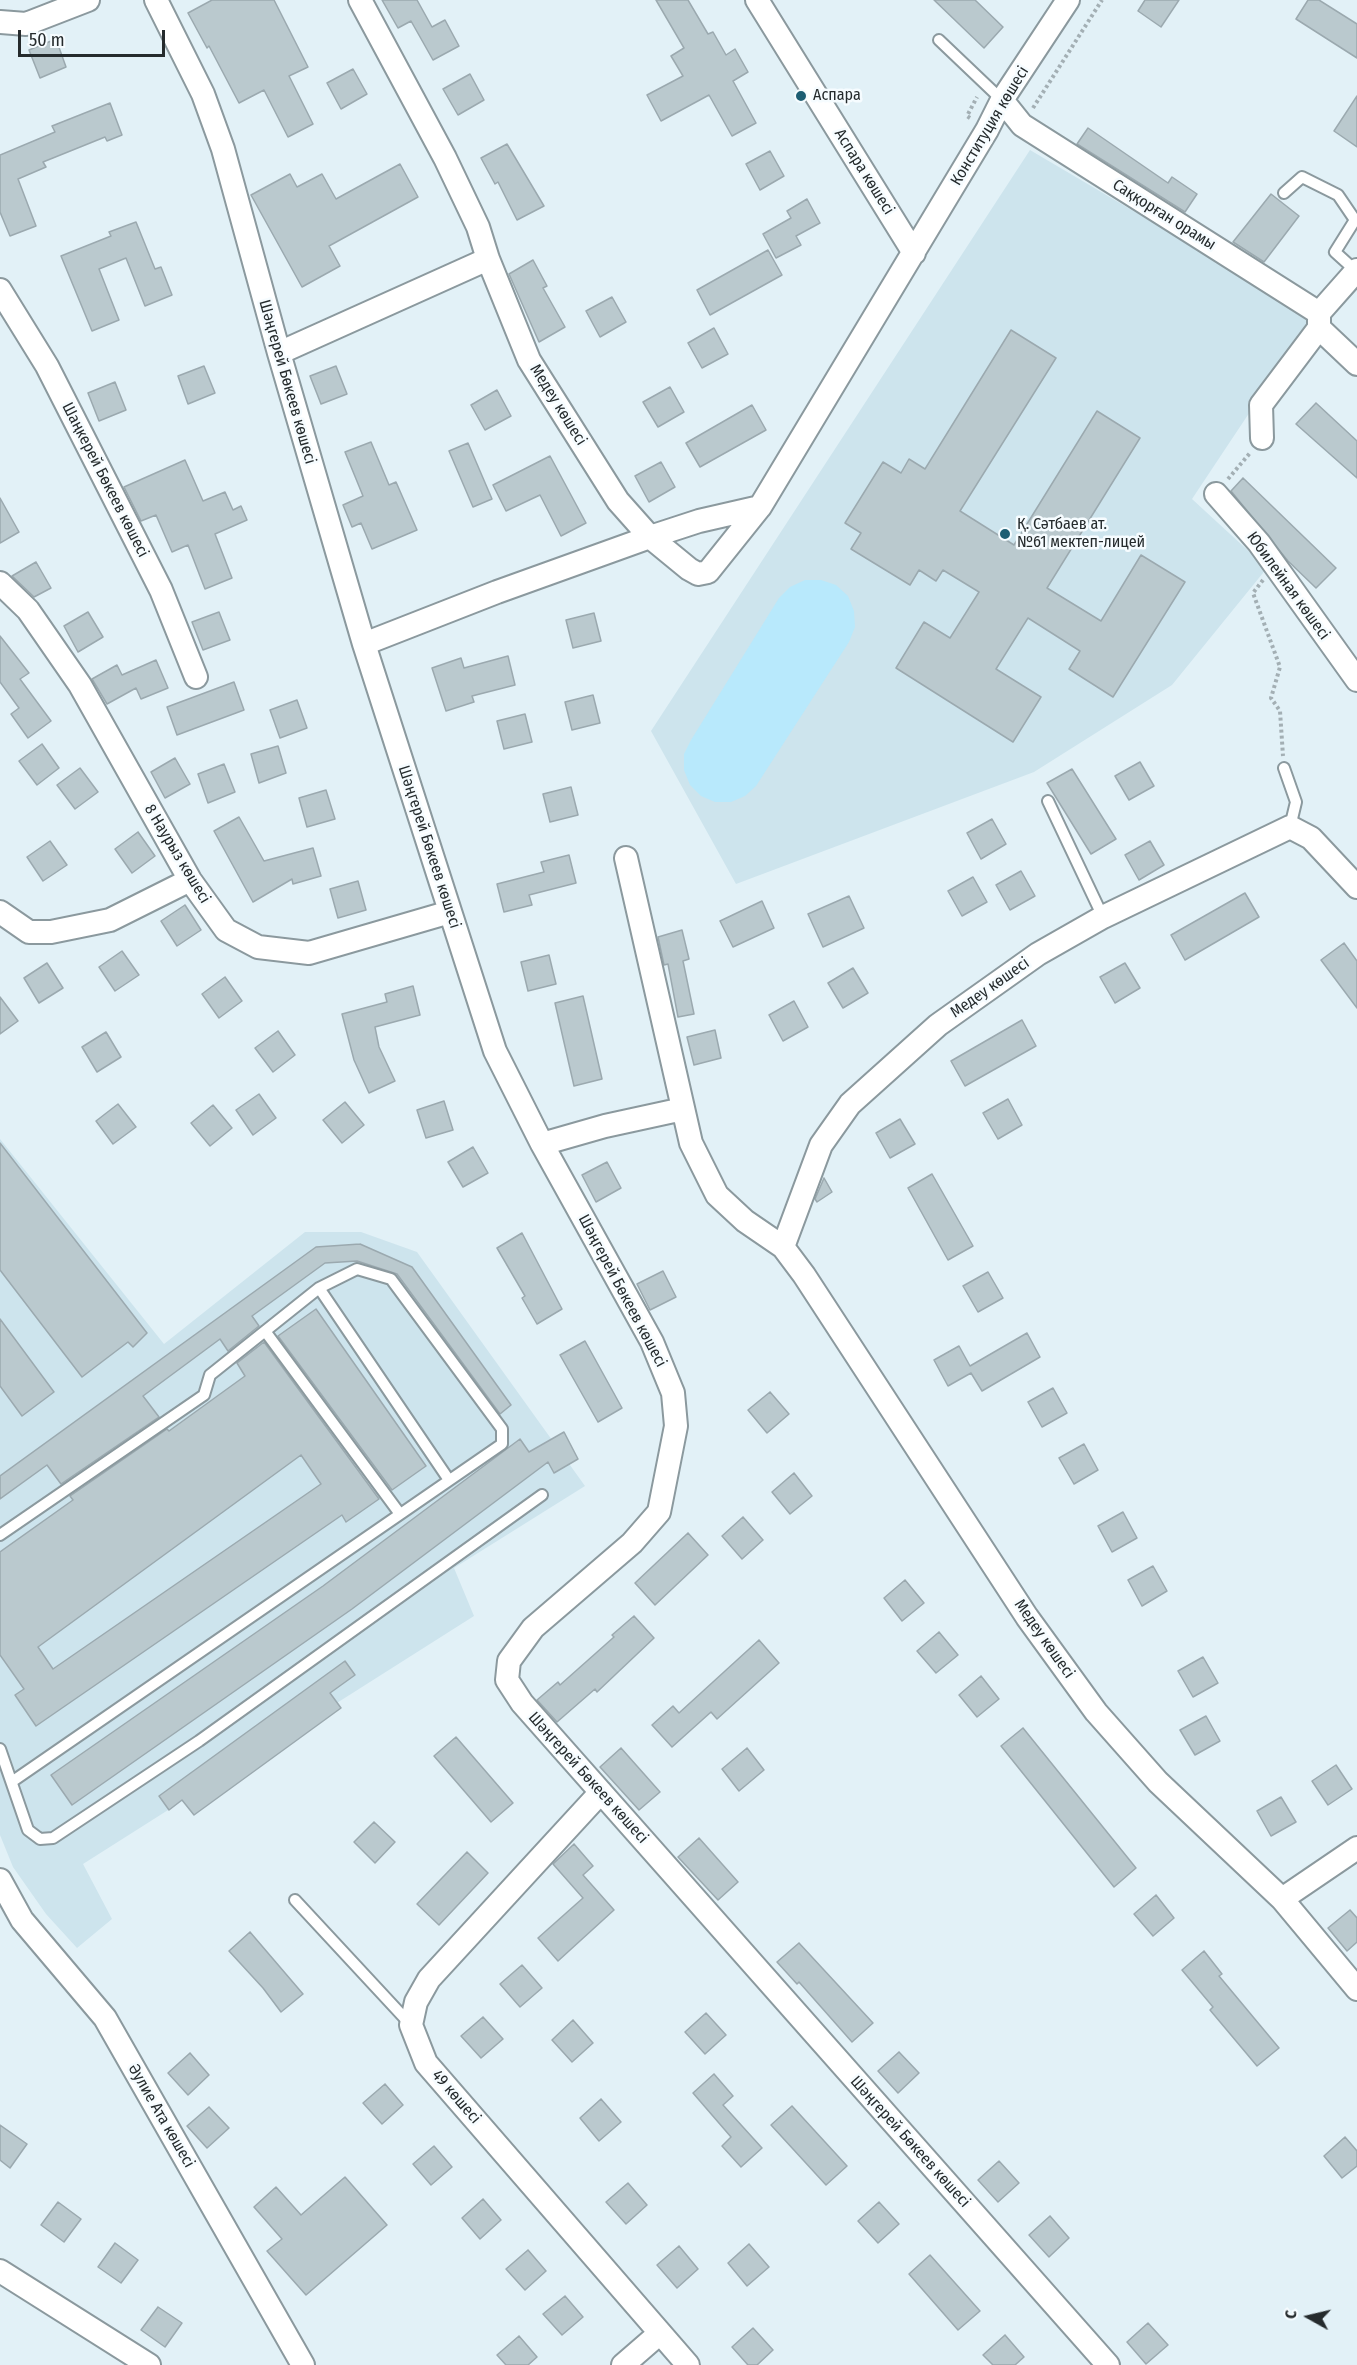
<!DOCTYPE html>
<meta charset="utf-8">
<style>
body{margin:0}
#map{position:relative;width:1357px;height:2365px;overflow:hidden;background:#e2f1f7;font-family:"Fira Sans Condensed",sans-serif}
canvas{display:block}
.north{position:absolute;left:1279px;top:2287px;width:60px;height:60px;-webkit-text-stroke:4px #f6fcff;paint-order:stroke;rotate:278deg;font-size:16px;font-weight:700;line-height:24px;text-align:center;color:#252b2d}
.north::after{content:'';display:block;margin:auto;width:21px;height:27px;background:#252b2d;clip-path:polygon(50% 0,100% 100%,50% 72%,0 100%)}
.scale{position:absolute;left:18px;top:30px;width:147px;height:27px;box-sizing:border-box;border:3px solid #252b2d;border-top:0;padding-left:8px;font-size:18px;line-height:21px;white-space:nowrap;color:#252b2d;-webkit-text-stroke:4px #f6fcff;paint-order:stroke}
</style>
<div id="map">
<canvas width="1357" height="2365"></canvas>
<div class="north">С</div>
<div class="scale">50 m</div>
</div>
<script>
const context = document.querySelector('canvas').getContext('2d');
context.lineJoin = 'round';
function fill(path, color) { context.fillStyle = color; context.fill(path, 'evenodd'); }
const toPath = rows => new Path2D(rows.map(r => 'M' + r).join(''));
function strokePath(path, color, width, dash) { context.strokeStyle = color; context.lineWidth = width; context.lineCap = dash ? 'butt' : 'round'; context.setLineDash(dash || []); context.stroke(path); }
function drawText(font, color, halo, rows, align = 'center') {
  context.font = font + ' "Fira Sans Condensed",sans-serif'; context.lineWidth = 5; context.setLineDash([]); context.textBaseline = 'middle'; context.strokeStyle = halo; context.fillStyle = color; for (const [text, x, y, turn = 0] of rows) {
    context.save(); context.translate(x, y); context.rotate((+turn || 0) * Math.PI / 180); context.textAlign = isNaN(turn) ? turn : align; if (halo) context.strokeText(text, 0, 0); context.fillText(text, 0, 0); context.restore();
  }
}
fill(toPath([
 [1030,150,1313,317,1192,499,1267,568,1172,685,1034,772,736,884,651,731],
 [0,1139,164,1344,305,1232,361,1232,417,1252,585,1486,454,1568,474,1616,83,1864,112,1919,77,1948,46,1914,13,1867,0,1835]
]), '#cde4ed');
fill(toPath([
 [805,580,821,580,836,585,848,596,854,611,855,627,849,642,756,786,745,796,731,802,715,802,701,796,690,785,684,770,684,754,691,740,779,598,790,587]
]), '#b8e9fc');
const building = toPath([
 [212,0,274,0,308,67,289,76,313,124,288,137,264,90,239,103,209,46,207,48,188,13,212,0],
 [382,0,417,0,432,27,445,20,459,46,433,60,411,21,398,28,382,0],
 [656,0,688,0,708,34,713,32,726,55,735,49,748,72,733,81,756,123,732,136,709,95,661,121,647,95,683,76,671,56,684,48,656,0],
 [934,0,975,0,1003,27,984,48,934,0],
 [1145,0,1179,0,1161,27,1138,11,1145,0],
 [1308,0,1319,0,1357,24,1357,58,1296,19,1308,0],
 [56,39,66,67,40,78,29,50,56,39],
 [353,69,367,94,341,109,327,83,353,69],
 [470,74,484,100,458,115,443,89,470,74],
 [1357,96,1357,147,1334,131,1357,96],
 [110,103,122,135,107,141,105,137,43,162,46,167,18,179,36,226,10,236,0,212,0,155,55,132,52,126,110,103],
 [1088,128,1168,183,1172,177,1197,194,1185,212,1077,144,1088,128],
 [507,144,544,206,517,220,498,182,495,184,481,158,507,144],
 [770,151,784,176,760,190,746,164,770,151],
 [400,164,418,197,329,246,340,266,302,287,251,195,290,174,297,187,322,174,336,199,400,164],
 [1271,194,1299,216,1264,262,1233,242,1271,194],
 [807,199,820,223,796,236,801,245,776,258,763,234,791,218,787,211,807,199],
 [136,222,155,269,161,267,172,295,145,306,126,258,99,269,119,320,92,331,61,256,111,236,109,232,136,222],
 [768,250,782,275,710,315,697,290,768,250],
 [533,260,547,286,543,288,565,327,539,342,509,274,533,260],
 [612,297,626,322,600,337,586,311,612,297],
 [714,328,728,354,702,368,688,343,714,328],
 [1011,330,1056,358,960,511,1014,545,1097,411,1140,438,1047,588,1101,621,1141,555,1185,582,1113,697,1069,669,1080,651,1028,618,996,669,1041,697,1013,742,896,668,924,622,950,638,979,592,943,570,936,581,919,570,910,585,851,549,861,533,845,523,883,462,901,473,909,459,925,469,1011,330],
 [204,366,215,393,188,404,178,376,204,366],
 [336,366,347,394,321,404,310,376,336,366],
 [115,382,126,410,99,421,88,393,115,382],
 [670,387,684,412,658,427,643,402,670,387],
 [497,390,511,416,485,430,471,405,497,390],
 [1316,403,1357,441,1357,478,1296,424,1316,403],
 [752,405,766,430,700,467,686,443,752,405],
 [371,442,389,485,396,482,417,530,372,549,361,523,352,527,343,505,363,496,345,452,371,442],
 [468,443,492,499,473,507,449,451,468,443],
 [550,456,586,523,561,536,540,495,506,511,493,485,550,456],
 [185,460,203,501,225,492,233,510,241,506,247,520,215,534,232,578,205,589,188,545,172,552,156,515,141,521,124,487,185,460],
 [661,462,675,487,649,502,635,476,661,462],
 [1243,478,1336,568,1316,588,1288,561,1231,491,1243,478],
 [0,498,19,532,0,543,0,498],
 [36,562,51,588,34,597,12,576,36,562],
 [88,612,103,637,78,652,64,626,88,612],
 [219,612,230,640,203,650,192,622,219,612],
 [594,613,601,641,573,648,566,620,594,613],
 [0,636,29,673,20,679,51,721,28,738,11,714,19,708,0,682,0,636],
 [508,656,515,685,472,696,474,702,446,711,432,668,461,658,464,668,508,656],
 [156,660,168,688,141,699,136,688,107,704,92,679,117,665,122,675,156,660],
 [234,682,244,710,177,735,167,707,234,682],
 [593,695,600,723,572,730,565,702,593,695],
 [297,700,307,728,280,738,270,710,297,700],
 [525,714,532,742,504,749,497,721,525,714],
 [42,744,59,768,37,785,19,761,42,744],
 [278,746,286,773,259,783,251,754,278,746],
 [175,758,190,784,165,798,151,772,175,758],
 [1140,762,1154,786,1129,800,1115,776,1140,762],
 [224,764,235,792,208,803,198,774,224,764],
 [80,768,98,792,75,809,57,785,80,768],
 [1072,769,1116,839,1091,854,1047,783,1072,769],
 [571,787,578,815,550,822,543,794,571,787],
 [326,790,335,819,307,827,299,798,326,790],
 [239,817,264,861,313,848,321,876,293,884,292,879,253,902,214,831,239,817],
 [992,819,1006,844,981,859,967,833,992,819],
 [138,832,155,856,132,873,115,849,138,832],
 [50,841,67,865,43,881,27,857,50,841],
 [1150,841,1164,865,1139,880,1125,855,1150,841],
 [569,855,576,883,529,895,532,905,504,912,497,884,544,872,541,862,569,855],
 [1021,871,1035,896,1010,910,996,885,1021,871],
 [973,877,987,902,962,916,948,891,973,877],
 [358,881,366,910,338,918,330,889,358,881],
 [1245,893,1259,917,1185,960,1171,935,1245,893],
 [849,896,864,928,823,947,808,914,849,896],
 [762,901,774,928,733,947,720,921,762,901],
 [185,905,201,930,177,946,161,921,185,905],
 [682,930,689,959,683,961,694,1014,678,1017,668,964,664,965,658,937,682,930],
 [1344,943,1357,961,1357,1008,1321,960,1344,943],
 [122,951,139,975,115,991,99,967,122,951],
 [549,955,556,984,528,991,521,962,549,955],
 [47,963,63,988,39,1003,24,978,47,963],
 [1125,963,1140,988,1115,1003,1100,977,1125,963],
 [853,968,868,993,843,1008,828,983,853,968],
 [225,977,242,1001,219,1018,202,994,225,977],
 [413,986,420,1015,375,1027,379,1047,395,1081,369,1093,354,1060,342,1014,387,1002,385,994,413,986],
 [583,996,602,1079,574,1086,555,1003,583,996],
 [0,997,18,1021,0,1034,0,997],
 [794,1001,808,1027,783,1041,769,1015,794,1001],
 [1022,1020,1036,1046,965,1086,951,1061,1022,1020],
 [715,1030,721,1058,694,1065,687,1037,715,1030],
 [278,1031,295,1055,273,1072,255,1048,278,1031],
 [106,1032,121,1057,97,1072,82,1047,106,1032],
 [259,1094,276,1118,253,1135,236,1110,259,1094],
 [1008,1099,1022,1125,998,1139,983,1113,1008,1099],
 [444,1101,453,1130,426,1138,417,1110,444,1101],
 [345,1102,364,1125,342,1143,323,1120,345,1102],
 [118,1104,136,1127,113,1144,96,1121,118,1104],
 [213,1105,232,1128,210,1146,191,1123,213,1105],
 [900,1119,915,1144,890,1158,876,1133,900,1119],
 [0,1143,147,1333,133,1347,128,1342,82,1377,0,1270,0,1143],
 [473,1147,488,1173,463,1187,448,1162,473,1147],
 [607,1162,621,1188,596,1202,582,1175,607,1162],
 [932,1174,973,1246,948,1260,908,1188,932,1174],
 [824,1178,832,1192,817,1202,815,1199,824,1178],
 [522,1233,562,1309,537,1324,522,1298,525,1296,497,1248,522,1233],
 [360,1244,412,1267,511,1405,500,1414,397,1274,357,1261,325,1263,252,1316,259,1326,228,1351,220,1339,143,1396,159,1417,61,1484,47,1465,0,1499,0,1476,316,1247,360,1244],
 [663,1271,676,1297,650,1310,637,1284,663,1271],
 [988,1272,1003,1298,978,1312,963,1286,988,1272],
 [316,1309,426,1466,392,1490,278,1336,316,1309],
 [0,1319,54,1392,22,1416,0,1386,0,1319],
 [1027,1333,1040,1357,982,1391,971,1373,948,1386,934,1360,959,1346,970,1366,1027,1333],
 [585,1341,622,1408,598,1422,560,1355,585,1341],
 [264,1342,379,1499,346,1522,342,1515,36,1726,15,1695,24,1689,0,1655,0,1552,73,1500,70,1496,167,1429,169,1431,245,1376,237,1363,264,1342],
 [301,1455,321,1484,53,1669,38,1647,301,1455],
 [1053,1388,1067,1413,1042,1427,1028,1402,1053,1388],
 [770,1392,789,1414,767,1433,748,1410,770,1392],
 [564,1432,578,1459,554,1473,548,1462,352,1609,72,1805,51,1775,323,1586,520,1439,529,1452,564,1432],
 [1084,1444,1098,1470,1074,1484,1059,1458,1084,1444],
 [794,1473,812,1496,790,1514,772,1492,794,1473],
 [1123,1512,1137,1538,1112,1552,1098,1526,1123,1512],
 [743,1517,763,1540,742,1559,722,1536,743,1517],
 [688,1533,708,1555,655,1605,635,1583,688,1533],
 [1153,1566,1167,1591,1142,1606,1128,1580,1153,1566],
 [905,1580,924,1603,902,1621,884,1598,905,1580],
 [634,1616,654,1638,597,1692,595,1689,557,1722,537,1700,558,1682,560,1685,614,1637,612,1635,634,1616],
 [939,1632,958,1655,936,1673,917,1651,939,1632],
 [759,1640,779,1663,717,1719,711,1712,672,1747,652,1725,673,1706,679,1713,759,1640],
 [1203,1657,1218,1683,1193,1697,1178,1671,1203,1657],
 [345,1661,355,1675,330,1693,341,1708,194,1815,182,1800,169,1810,159,1796,345,1661],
 [981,1676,999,1699,977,1717,959,1695,981,1676],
 [1206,1716,1220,1741,1195,1755,1180,1730,1206,1716],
 [1023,1728,1136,1868,1114,1887,1001,1746,1023,1728],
 [456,1737,513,1803,491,1822,434,1756,456,1737],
 [621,1748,660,1792,639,1810,600,1767,621,1748],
 [747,1748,764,1770,739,1791,722,1769,747,1748],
 [1336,1765,1352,1789,1328,1805,1312,1781,1336,1765],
 [1281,1797,1296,1822,1271,1836,1257,1811,1281,1797],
 [374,1822,395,1842,375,1863,354,1842,374,1822],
 [699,1838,738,1882,718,1900,678,1857,699,1838],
 [574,1844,593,1866,583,1875,614,1910,558,1961,538,1938,583,1898,553,1864,574,1844],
 [467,1852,488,1873,439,1925,417,1904,467,1852],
 [1156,1895,1174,1918,1153,1936,1134,1914,1156,1895],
 [1350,1910,1357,1918,1357,1942,1347,1951,1328,1928,1350,1910],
 [250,1932,303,1994,281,2012,263,1988,229,1951,250,1932],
 [799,1943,873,2023,852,2042,799,1982,797,1984,777,1962,799,1943],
 [1204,1951,1222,1974,1219,1976,1279,2048,1257,2066,1210,2010,1213,2007,1182,1970,1204,1951],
 [522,1965,542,1988,520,2007,500,1984,522,1965],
 [706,2013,726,2035,705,2054,685,2032,706,2013],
 [483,2017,503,2039,481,2058,461,2036,483,2017],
 [573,2020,593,2043,572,2062,552,2040,573,2020],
 [899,2052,919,2073,898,2093,878,2071,899,2052],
 [190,2053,209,2075,188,2095,168,2073,190,2053],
 [714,2074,733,2096,723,2105,762,2148,741,2167,722,2146,731,2137,693,2093,714,2074],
 [385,2084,403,2105,382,2124,363,2103,385,2084],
 [601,2099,621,2122,599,2141,580,2118,601,2099],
 [792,2106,847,2166,826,2185,771,2125,792,2106],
 [209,2107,229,2128,207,2148,187,2126,209,2107],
 [0,2125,27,2144,10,2168,0,2160,0,2125],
 [1345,2137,1357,2151,1357,2166,1342,2178,1324,2156,1345,2137],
 [434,2146,452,2167,431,2185,413,2164,434,2146],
 [999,2161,1019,2183,998,2202,978,2180,999,2161],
 [345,2177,387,2225,306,2295,267,2251,282,2239,254,2207,276,2187,301,2215,345,2177],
 [628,2183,647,2205,626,2224,606,2202,628,2183],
 [483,2199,501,2220,480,2239,462,2218,483,2199],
 [58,2202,81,2219,64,2242,41,2225,58,2202],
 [879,2202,899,2224,878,2243,858,2221,879,2202],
 [1050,2216,1069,2238,1049,2257,1029,2235,1050,2216],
 [115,2243,138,2260,121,2283,98,2267,115,2243],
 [749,2244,769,2267,747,2286,728,2263,749,2244],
 [679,2246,698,2269,677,2288,657,2265,679,2246],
 [528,2250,546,2271,525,2290,506,2269,528,2250],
 [930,2255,980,2311,958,2330,909,2274,930,2255],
 [565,2296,583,2317,562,2335,543,2314,565,2296],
 [158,2307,182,2323,165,2347,141,2330,158,2307],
 [1148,2323,1168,2345,1146,2364,1127,2342,1148,2323],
 [753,2328,773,2350,757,2365,748,2365,732,2347,753,2328],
 [1005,2335,1024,2357,1015,2365,993,2365,983,2355,1005,2335],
 [519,2336,537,2357,528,2365,506,2365,497,2355,519,2336]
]);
fill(building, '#bac9ce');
strokePath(building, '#9ba9af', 1.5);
const service = toPath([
 [939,40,1002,100],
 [1284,193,1302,177,1338,195,1355,220,1335,252,1356,271],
 [1284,768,1296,802,1290,827],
 [1048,801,1103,917],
 [319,1288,449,1480],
 [265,1331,400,1514],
 [0,1535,204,1395,210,1375,319,1288,357,1269,391,1279,502,1429,502,1444,13,1781],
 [0,1749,28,1830,40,1839,53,1838,199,1741,542,1495],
 [295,1900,411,2025]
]);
const minor = toPath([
 [156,0,203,94,223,149,279,353,364,644,495,1051,542,1144,652,1342,673,1393,676,1426,659,1512,632,1543,533,1628,509,1661,507,1680,522,1703,1108,2365],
 [360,0,445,158,478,227,488,259,529,360,618,501,650,537,497,592,364,644],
 [757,0,914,253],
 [0,22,26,24,88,0],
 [1002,100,1022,125,1319,313,1319,328],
 [0,290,47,366,161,590,196,677],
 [1319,313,1357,270],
 [1319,328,1357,364],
 [279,353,488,259],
 [1262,438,1261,405,1319,328],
 [1216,494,1259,543,1357,680],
 [760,507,987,130,1002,100,1068,0],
 [760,507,708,572,698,574,689,569,650,537,699,521,760,507],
 [0,583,28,610,80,685,190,880,226,930,258,947,309,953,450,912],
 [626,858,691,1143,717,1195,745,1221,783,1247,804,1275,1027,1617,1096,1712,1158,1782,1282,1899,1357,1989],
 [0,912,29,932,51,932,110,920,190,880],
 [542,1144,605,1126,683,1109],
 [783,1247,821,1145,850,1104,938,1025,1038,954,1103,917,1290,827,1311,838,1357,887],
 [601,1792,429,1979,416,2002,411,2025,426,2063,688,2365],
 [0,1880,22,1920,105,2018,303,2365],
 [1282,1899,1357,1848],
 [0,2271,149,2365],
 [623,2365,660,2333]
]);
strokePath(service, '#8b999e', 14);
strokePath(minor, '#8b999e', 26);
strokePath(toPath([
 [1033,108,1102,0],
 [970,118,967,116,977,97],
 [1228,479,1250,453],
 [1263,580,1253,593,1280,667,1271,698,1280,711,1283,756]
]), '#a3afb4', 4, [3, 3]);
strokePath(service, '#fff', 10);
strokePath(minor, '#fff', 22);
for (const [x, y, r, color] of [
 [801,96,6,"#1d5e73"],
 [1005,534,6,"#1d5e73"]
]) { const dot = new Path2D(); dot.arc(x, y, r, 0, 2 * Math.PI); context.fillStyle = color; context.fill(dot); strokePath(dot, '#f6fcff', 2); }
drawText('16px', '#252b2d', '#f6fcff', [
 ["Аспара",813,96],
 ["Қ. Сәтбаев ат.",1017,525],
 ["№61 мектеп-лицей",1017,543]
], 'left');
drawText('16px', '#252b2d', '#f6fcff', [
 ["Конституция көшесі",990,126,-59],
 ["Аспара көшесі",864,172,58],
 ["Саққорған орамы",1164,215,32],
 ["Шәңгерей Бөкеев көшесі",287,382,74],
 ["Медеу көшесі",558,405,58],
 ["Шаңкерей Бөкеев көшесі",105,480,63],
 ["Юбилейная көшесі",1288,586,54],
 ["Шәңгерей Бөкеев көшесі",429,847,72],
 ["8 Наурыз көшесі",177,854,59],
 ["Медеу көшесі",990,988,-35],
 ["Шәңгерей Бөкеев көшесі",622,1291,62],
 ["Медеу көшесі",1044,1639,55],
 ["Шәңгерей Бөкеев көшесі",588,1778,48],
 ["49 көшесі",456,2097,49],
 ["Әулие Ата көшесі",161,2116,60],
 ["Шәңгерей Бөкеев көшесі",910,2142,48]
]);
</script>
